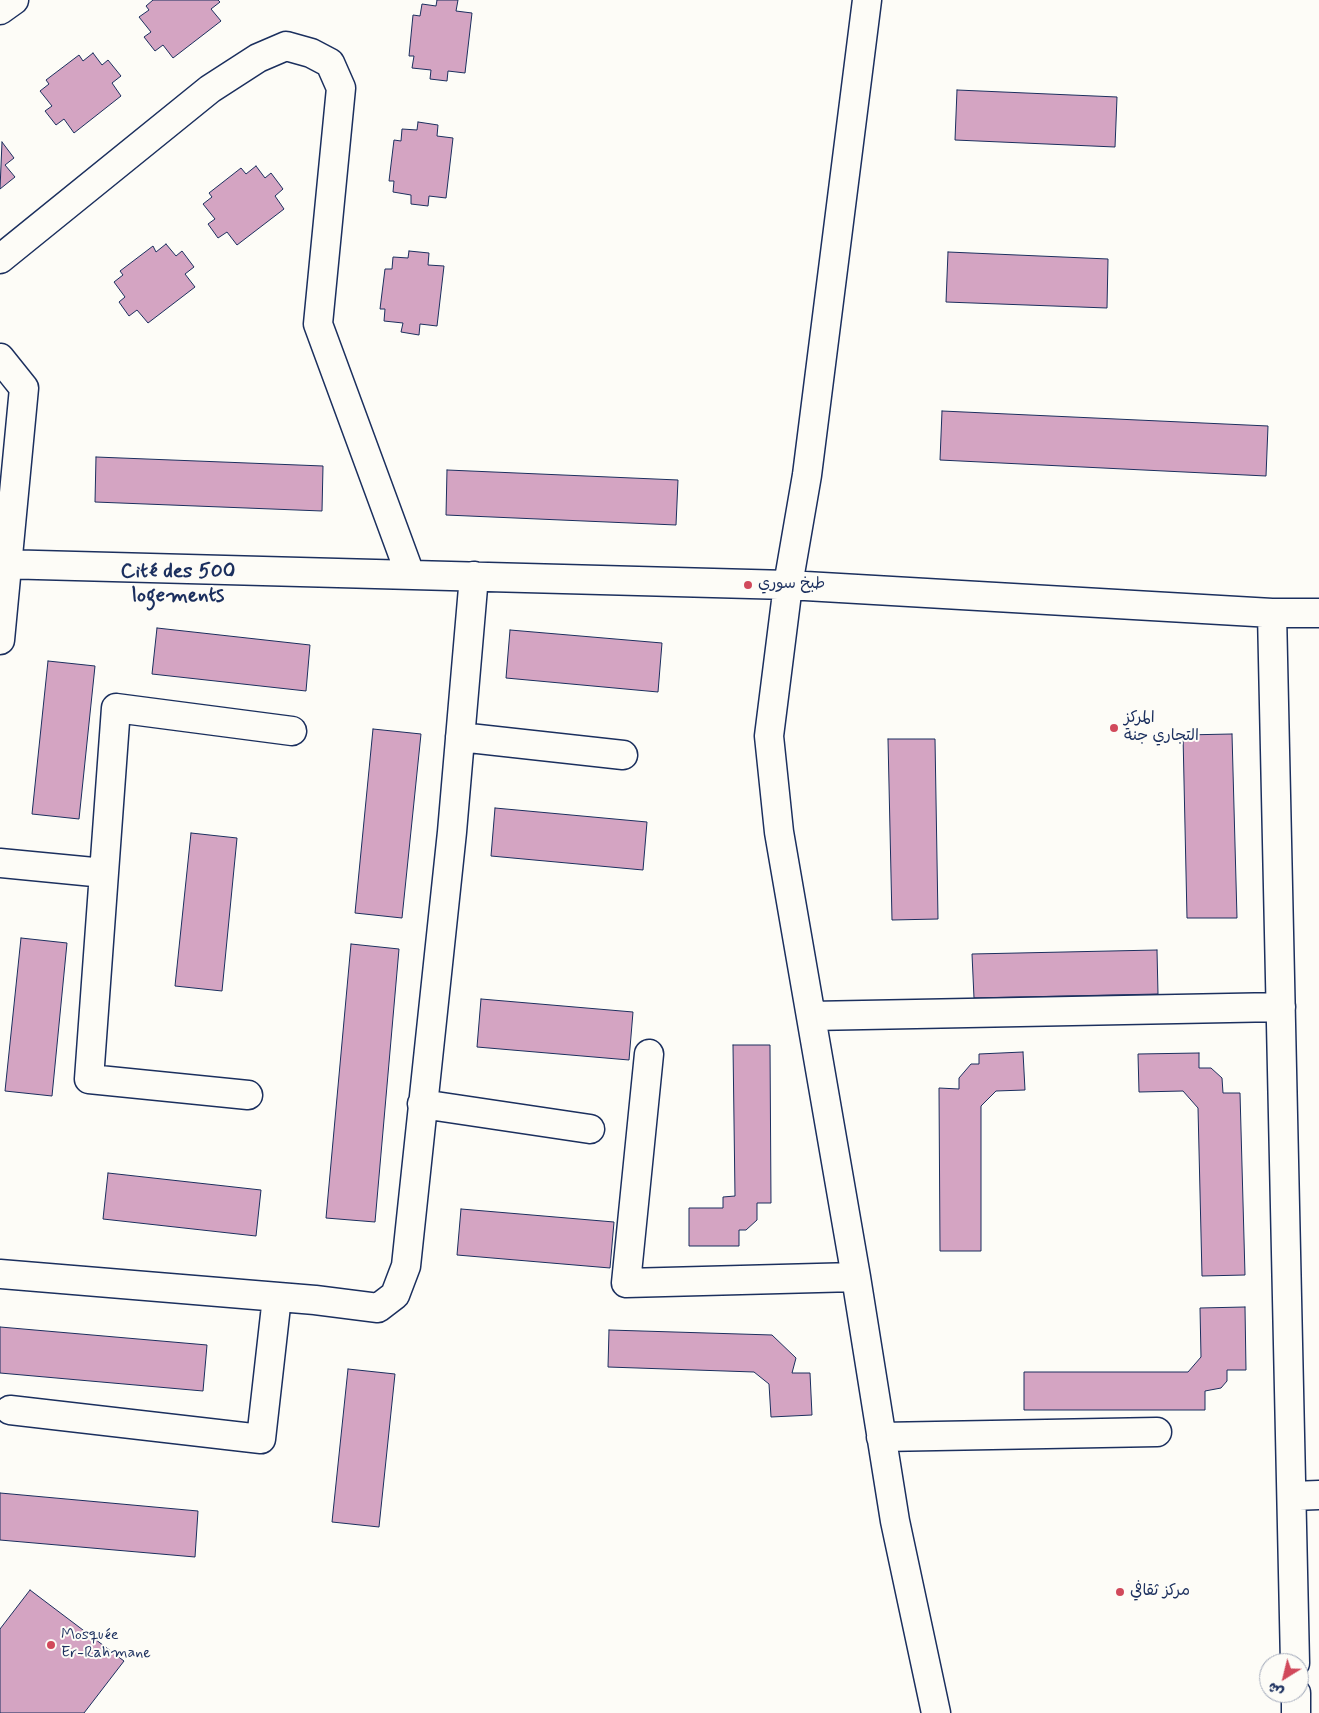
<!DOCTYPE html>
<meta charset="utf-8">
<style>
body{margin:0}
#map{position:relative;width:1319px;height:1713px;overflow:hidden;background:#fdfcf7;font-family:Mynerve,"Playpen Sans Arabic",sans-serif}
canvas{display:block}
.north{position:absolute;left:1259px;top:1653px;width:50px;height:50px;box-sizing:border-box;background:#fdfcf7;border:1px solid #a3aaba;border-radius:50%;rotate:216deg;font-size:14px;font-weight:700;line-height:20px;text-align:center;color:#1b2f5e}
.north::after{content:'';display:block;margin:auto;width:18px;height:22px;background:#d1495b;clip-path:polygon(50% 0,100% 100%,50% 72%,0 100%)}
</style>
<div id="map">
<canvas width="1319" height="1713"></canvas>
<div class="north">ش</div>
</div>
<script>
const context = document.querySelector('canvas').getContext('2d');
context.lineJoin = 'round';
function fill(path, color) { context.fillStyle = color; context.fill(path, 'evenodd'); }
const toPath = rows => new Path2D(rows.map(r => 'M' + r).join(''));
function strokePath(path, color, width, dash) { context.strokeStyle = color; context.lineWidth = width; context.lineCap = dash ? 'butt' : 'round'; context.setLineDash(dash || []); context.stroke(path); }
function drawText(font, color, halo, rows, align = 'center') {
  context.font = font + ' Mynerve,"Playpen Sans Arabic",sans-serif'; context.lineWidth = 4; context.setLineDash([]); context.textBaseline = 'middle'; context.strokeStyle = halo; context.fillStyle = color; for (const [text, x, y, turn = 0] of rows) {
    context.save(); context.translate(x, y); context.rotate((+turn || 0) * Math.PI / 180); context.textAlign = isNaN(turn) ? turn : align; if (halo) context.strokeText(text, 0, 0); context.fillText(text, 0, 0); context.restore();
  }
}
const building = toPath([
 [153,0,218,0,220,2,211,9,221,21,173,58,163,45,155,51,144,37,151,32,139,17,149,10,146,6,153,0],
 [437,0,458,0,456,11,472,13,465,73,448,71,447,81,430,79,431,70,412,68,414,56,409,56,413,15,420,16,422,4,436,6,437,0],
 [93,53,102,65,108,60,121,76,112,83,121,96,74,133,64,119,56,125,45,111,52,106,40,91,49,84,46,80,79,55,83,61,93,53],
 [957,90,1117,97,1115,147,955,140,957,90],
 [418,122,438,125,437,136,453,138,446,198,429,196,428,206,411,204,411,195,393,192,394,181,389,181,394,140,401,141,402,129,417,130,418,122],
 [2,142,14,158,5,165,15,177,0,189,2,142],
 [256,166,265,178,271,173,283,189,275,196,284,209,237,245,227,232,218,238,208,224,215,219,203,204,212,197,209,193,241,168,246,174,256,166],
 [166,244,176,256,182,251,194,267,185,274,195,287,148,323,137,310,129,316,119,302,125,297,114,282,123,275,120,271,153,246,156,252,166,244],
 [409,251,429,253,428,265,444,266,437,326,420,324,419,335,401,332,403,323,384,321,385,309,380,309,385,269,392,269,393,257,408,258,409,251],
 [948,252,1108,259,1107,308,946,302,948,252],
 [942,411,1268,426,1266,476,940,460,942,411],
 [96,457,323,466,322,511,95,502,96,457],
 [447,470,678,480,676,525,446,515,447,470],
 [157,628,310,645,306,691,152,674,157,628],
 [510,630,662,643,658,692,506,678,510,630],
 [48,661,95,666,79,819,32,814,48,661],
 [373,729,421,734,402,918,355,913,373,729],
 [1232,734,1237,918,1187,918,1183,735,1232,734],
 [888,739,935,739,938,919,892,920,888,739],
 [495,808,647,822,643,870,491,856,495,808],
 [191,833,237,838,222,991,175,986,191,833],
 [21,938,67,943,52,1096,5,1091,21,938],
 [351,944,399,949,375,1222,326,1218,351,944],
 [1157,950,1158,994,974,998,972,954,1157,950],
 [481,999,633,1012,629,1060,477,1047,481,999],
 [733,1045,770,1045,771,1203,757,1203,757,1220,746,1230,739,1230,739,1246,689,1246,689,1208,723,1208,723,1197,735,1196,733,1045],
 [1023,1052,1025,1090,996,1091,981,1106,981,1251,940,1251,939,1088,959,1089,959,1078,971,1064,979,1064,979,1054,1023,1052],
 [1199,1053,1199,1068,1211,1068,1222,1078,1223,1093,1240,1093,1245,1275,1202,1276,1198,1108,1183,1091,1139,1092,1138,1054,1199,1053],
 [108,1173,261,1190,256,1236,103,1219,108,1173],
 [461,1209,614,1222,610,1268,457,1255,461,1209],
 [1245,1307,1246,1370,1227,1370,1227,1381,1221,1388,1205,1391,1205,1410,1024,1410,1024,1372,1188,1372,1201,1357,1200,1308,1245,1307],
 [0,1327,207,1345,203,1391,0,1373,0,1327],
 [609,1330,772,1335,796,1358,792,1373,810,1373,812,1415,771,1417,769,1384,754,1372,608,1367,609,1330],
 [348,1369,395,1374,379,1527,332,1522,348,1369],
 [0,1493,198,1511,195,1557,0,1540,0,1493],
 [30,1590,124,1661,84,1713,0,1713,0,1629,30,1590]
]);
fill(building, '#d4a4c2');
strokePath(building, '#1b2f5e', 1);
const minor = toPath([
 [867,0,807,475,788,585,769,736,779,832,856,1277,895,1521,936,1713],
 [0,10,14,0],
 [0,259,210,89,258,58,286,46,311,53,330,63,341,88,318,324,410,574],
 [0,358,24,388,0,640],
 [0,564,788,585,1272,613,1319,613],
 [1272,613,1295,1663],
 [460,737,623,755],
 [0,863,104,873],
 [811,1016,1281,1007],
 [649,1054,626,1283,856,1277],
 [248,1095,89,1079,116,708,292,731],
 [422,1104,590,1129],
 [0,1274,315,1300,378,1308,395,1295,406,1266,452,832,474,576],
 [10,1410,261,1439,277,1297],
 [881,1437,1157,1432],
 [1293,1496,1319,1495],
 [1296,1693,1296,1713]
]);
strokePath(minor, '#1b2f5e', 31);
strokePath(minor, '#fdfcf7', 28);
for (const [x, y, r, color] of [
 [748,585,5,"#d1495b"],
 [1114,728,5,"#d1495b"],
 [1120,1592,5,"#d1495b"],
 [51,1645,5,"#d1495b"]
]) { const dot = new Path2D(); dot.arc(x, y, r, 0, 2 * Math.PI); context.fillStyle = color; context.fill(dot); strokePath(dot, '#fdfcf7', 2); }
drawText('16px', '#1b2f5e', '#fdfcf7', [
 ["طبخ سوري",758,585],
 ["المركز",1124,719],
 ["التجاري جنة",1124,737],
 ["مركز ثقافي",1130,1592],
 ["Mosquée",61,1636],
 ["Er-Rahmane",61,1654]
], 'left');
drawText('bold 21px', '#1b2f5e', '#fdfcf7', [
 ["Cité des 500",178,573],
 ["logements",178,597]
]);
</script>
